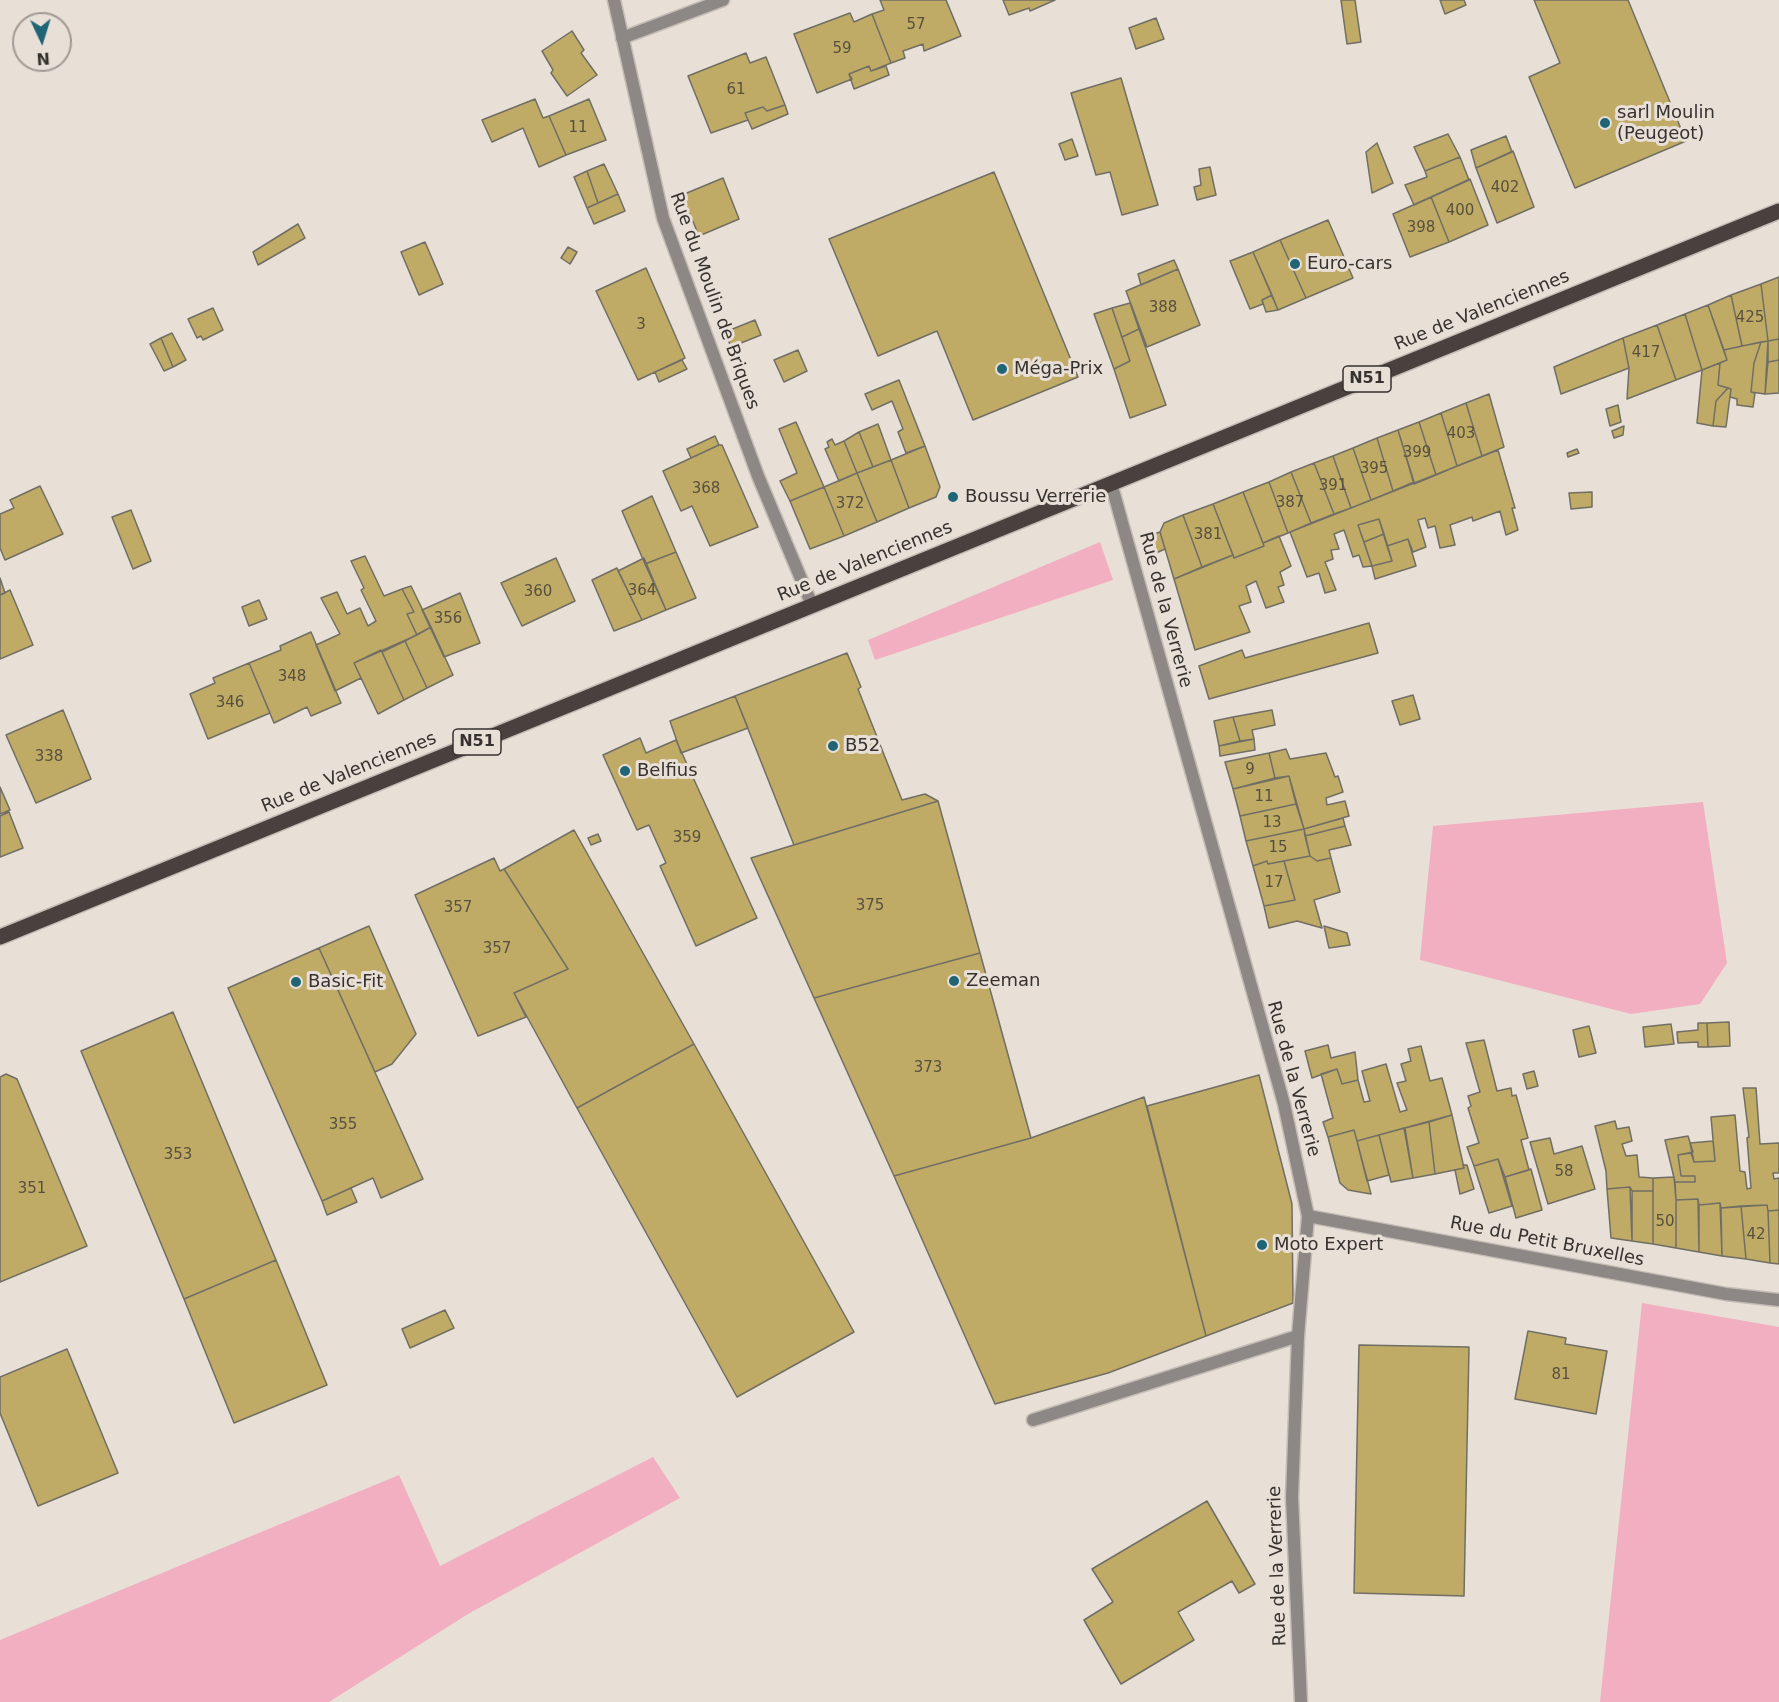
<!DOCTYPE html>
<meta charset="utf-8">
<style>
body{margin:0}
#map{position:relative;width:1779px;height:1702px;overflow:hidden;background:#e8dfd7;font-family:"DejaVu Sans",sans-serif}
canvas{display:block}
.north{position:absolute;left:12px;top:12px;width:60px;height:60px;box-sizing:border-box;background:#e8dfd7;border:2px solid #a19a94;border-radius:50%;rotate:176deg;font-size:16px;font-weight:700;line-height:24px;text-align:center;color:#36322f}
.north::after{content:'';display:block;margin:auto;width:21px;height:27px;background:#206576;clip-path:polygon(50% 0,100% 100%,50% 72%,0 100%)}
</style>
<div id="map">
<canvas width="1779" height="1702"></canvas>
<div class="north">N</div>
</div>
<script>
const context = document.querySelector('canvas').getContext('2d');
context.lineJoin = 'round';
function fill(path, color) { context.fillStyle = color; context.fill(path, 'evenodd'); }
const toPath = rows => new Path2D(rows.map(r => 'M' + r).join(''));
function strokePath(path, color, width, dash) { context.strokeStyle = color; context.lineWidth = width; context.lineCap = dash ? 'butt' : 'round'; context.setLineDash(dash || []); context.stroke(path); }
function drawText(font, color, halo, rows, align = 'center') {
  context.font = font + ' "DejaVu Sans",sans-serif'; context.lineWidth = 6; context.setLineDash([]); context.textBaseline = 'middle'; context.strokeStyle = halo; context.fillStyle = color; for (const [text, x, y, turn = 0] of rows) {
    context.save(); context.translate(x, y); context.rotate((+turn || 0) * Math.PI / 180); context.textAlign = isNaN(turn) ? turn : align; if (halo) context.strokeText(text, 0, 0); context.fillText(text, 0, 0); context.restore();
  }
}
fill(toPath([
 [1100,542,1113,580,875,660,868,640],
 [1703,802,1727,963,1700,1004,1631,1014,1420,960,1433,826],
 [1642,1303,1779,1327,1779,1702,1600,1702],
 [653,1457,680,1498,468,1614,329,1702,0,1702,0,1640,399,1475,440,1566]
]), '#f1afc1');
const building = toPath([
 [880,0,946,0,961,36,924,51,923,44,903,51,905,58,891,63,872,14,884,10,880,0],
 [1003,0,1055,0,1030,11,1029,8,1009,15,1003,0],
 [1341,0,1355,0,1361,42,1347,44,1341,0],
 [1440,0,1464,0,1466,5,1445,14,1440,0],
 [1534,0,1628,0,1686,141,1575,188,1529,77,1560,63,1534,0],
 [850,13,854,22,872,14,891,63,871,71,869,66,849,74,852,79,817,93,794,34,850,13],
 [1156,18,1164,39,1136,49,1129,28,1156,18],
 [572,31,584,50,581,53,597,75,567,96,551,73,553,70,542,51,572,31],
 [746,53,750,63,766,57,785,105,767,111,763,107,745,113,748,120,711,133,688,76,746,53],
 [869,66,871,71,886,66,889,75,854,89,849,74,869,66],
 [1121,78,1158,205,1122,215,1110,172,1096,175,1071,93,1121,78],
 [535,99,543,118,549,116,566,155,539,167,523,128,492,142,482,120,535,99],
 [589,99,606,140,566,155,549,116,589,99],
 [785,105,788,114,752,129,745,113,763,107,767,111,785,105],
 [1448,134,1460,157,1425,171,1414,147,1448,134],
 [1506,136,1512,152,1476,168,1471,150,1506,136],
 [1072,139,1078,156,1065,160,1059,144,1072,139],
 [1377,143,1393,183,1372,193,1366,152,1377,143],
 [1513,151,1534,207,1497,223,1476,168,1513,151],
 [1460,157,1469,180,1414,205,1405,185,1427,177,1425,171,1460,157],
 [604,164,618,194,598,203,587,171,604,164],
 [1210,167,1216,195,1197,200,1194,187,1201,185,1199,169,1210,167],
 [587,171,598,203,587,208,574,177,587,171],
 [994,172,1078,377,973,420,937,331,878,356,829,239,994,172],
 [723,178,739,219,699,236,682,195,723,178],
 [1470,179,1488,225,1449,242,1431,197,1470,179],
 [618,194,625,211,594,224,587,208,618,194],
 [1431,197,1449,242,1410,257,1393,214,1431,197],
 [1328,220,1353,278,1306,298,1280,240,1328,220],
 [298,224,305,238,258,265,253,252,298,224],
 [1280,240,1306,298,1278,310,1253,252,1280,240],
 [425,242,443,284,419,295,401,252,425,242],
 [568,247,577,252,570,264,561,258,568,247],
 [1253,252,1272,295,1262,300,1263,304,1250,309,1230,261,1253,252],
 [1174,260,1178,269,1141,285,1138,274,1174,260],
 [646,268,685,358,638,380,596,291,646,268],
 [1178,269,1200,325,1147,347,1126,291,1178,269],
 [1779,277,1779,339,1768,341,1761,284,1779,277],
 [1761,284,1768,341,1742,346,1731,295,1761,284],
 [1272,295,1278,310,1266,312,1262,300,1272,295],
 [1731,295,1742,346,1724,350,1708,305,1731,295],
 [1130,303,1139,329,1122,337,1112,308,1130,303],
 [1708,305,1727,360,1702,370,1685,314,1708,305],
 [213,308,223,330,203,340,201,336,197,338,188,319,213,308],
 [1112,308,1130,361,1114,369,1094,314,1112,308],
 [1685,314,1702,370,1676,380,1657,325,1685,314],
 [755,320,761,335,731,347,725,332,755,320],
 [1657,325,1676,380,1627,399,1629,368,1623,338,1657,325],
 [1139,329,1166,405,1130,418,1114,369,1130,361,1122,337,1139,329],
 [172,333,186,360,173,367,161,338,172,333],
 [161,338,173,367,164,371,150,344,161,338],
 [1623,338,1629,368,1561,394,1554,367,1623,338],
 [1779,339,1779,360,1768,362,1768,341,1779,339],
 [1768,341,1765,394,1751,392,1754,363,1761,342,1768,341],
 [1761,342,1754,363,1751,392,1755,393,1753,407,1737,405,1737,399,1730,397,1731,389,1718,385,1720,363,1727,360,1724,350,1761,342],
 [798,350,807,371,784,382,774,360,798,350],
 [682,360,687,369,659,382,655,372,682,360],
 [1779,360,1779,393,1765,394,1768,362,1779,360],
 [1720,363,1718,385,1728,388,1716,401,1713,426,1697,423,1702,370,1720,363],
 [899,380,925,446,906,453,898,432,903,429,892,401,872,410,865,394,899,380],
 [1728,388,1731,389,1726,427,1713,426,1716,401,1728,388],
 [1489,394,1504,447,1482,456,1466,403,1489,394],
 [1466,403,1482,456,1457,466,1441,413,1466,403],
 [1618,405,1621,422,1610,426,1606,409,1618,405],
 [1441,413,1457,466,1436,475,1419,422,1441,413],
 [796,422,824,487,790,501,780,481,797,473,779,429,796,422],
 [1419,422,1436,475,1414,484,1398,430,1419,422],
 [878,424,891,460,873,467,859,432,878,424],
 [1624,426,1623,435,1614,438,1612,431,1624,426],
 [1398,430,1414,482,1393,491,1377,438,1398,430],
 [859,432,873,467,857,473,844,441,859,432],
 [715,436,719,445,691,458,687,449,715,436],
 [1377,438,1393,491,1371,500,1353,448,1377,438],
 [832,439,835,445,844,441,857,473,839,481,825,449,829,447,827,442,832,439],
 [719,445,722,445,758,527,710,546,692,506,681,511,663,471,719,445],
 [925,446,940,487,936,497,909,508,891,460,925,446],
 [1353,448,1371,500,1351,508,1333,456,1353,448],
 [1577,449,1579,453,1568,457,1567,453,1577,449],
 [1498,450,1515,508,1512,508,1518,530,1506,535,1500,511,1473,521,1472,517,1450,525,1455,545,1440,548,1435,526,1428,528,1425,518,1418,520,1426,547,1413,552,1408,539,1387,546,1379,519,1358,525,1372,566,1363,567,1359,555,1353,557,1344,530,1334,534,1339,549,1331,550,1333,559,1325,562,1336,590,1325,593,1319,573,1307,577,1290,532,1498,450],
 [1333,456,1351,508,1334,514,1314,463,1333,456],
 [891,460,909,508,877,522,857,473,891,460],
 [1314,463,1334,514,1311,523,1291,472,1314,463],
 [1291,472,1311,523,1288,533,1269,482,1291,472],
 [857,473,877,522,844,536,824,487,857,473],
 [1269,482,1288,533,1263,543,1243,492,1269,482],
 [40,486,63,534,5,560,0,548,0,514,14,508,10,500,40,486],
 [824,487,844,536,810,549,790,501,824,487],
 [1243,492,1264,546,1234,558,1213,504,1243,492],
 [1592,492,1592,507,1571,509,1569,493,1592,492],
 [652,496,676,552,645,564,622,511,652,496],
 [1213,504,1233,555,1202,567,1183,515,1213,504],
 [131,510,151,561,133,569,112,517,131,510],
 [1183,515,1202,567,1174,579,1160,532,1164,523,1183,515],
 [1379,519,1384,534,1364,542,1358,525,1379,519],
 [1160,532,1165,549,1156,553,1150,535,1160,532],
 [1384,534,1392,561,1372,566,1364,542,1384,534],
 [1279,536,1291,566,1280,572,1284,585,1278,587,1284,602,1266,608,1256,581,1246,586,1251,602,1239,606,1250,632,1195,650,1174,579,1233,555,1234,558,1264,546,1263,543,1279,536],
 [1408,539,1416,566,1375,579,1372,566,1392,561,1387,546,1408,539],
 [676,552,696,598,666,610,645,564,676,552],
 [365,556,384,596,402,589,414,612,407,614,417,635,354,663,361,678,335,691,316,645,340,634,321,598,337,592,347,614,360,608,368,626,376,621,361,590,364,588,351,561,365,556],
 [556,558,575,601,522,626,501,583,556,558],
 [644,558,666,610,642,620,618,571,644,558],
 [617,568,642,620,614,631,592,580,617,568],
 [0,578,5,593,0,595,0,578],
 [411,586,431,627,417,635,407,614,414,612,402,589,411,586],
 [10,590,33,645,0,659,0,595,10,590],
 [460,593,480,643,444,657,422,610,460,593],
 [259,600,267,619,249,626,242,607,259,600],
 [1369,623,1378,653,1209,699,1199,666,1242,650,1245,658,1369,623],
 [431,627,453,675,427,688,405,641,431,627],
 [311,632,341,703,311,716,307,707,274,723,249,663,281,650,280,646,311,632],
 [405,641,427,688,404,700,382,652,405,641],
 [381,650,404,700,378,714,354,663,381,650],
 [847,653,861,687,858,689,902,800,925,794,938,801,794,845,735,696,847,653],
 [249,663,270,713,208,739,190,694,215,683,213,678,249,663],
 [1413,695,1420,719,1400,725,1392,701,1413,695],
 [735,696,748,728,681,753,670,721,735,696],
 [63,710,91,779,36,803,6,735,63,710],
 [1272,710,1275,725,1252,730,1254,739,1240,741,1233,717,1272,710],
 [1233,717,1240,741,1219,746,1214,721,1233,717],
 [640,738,646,753,676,740,757,918,696,946,660,866,666,863,649,825,637,830,603,755,640,738],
 [1254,739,1255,750,1220,756,1219,746,1254,739],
 [1286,749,1290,759,1326,753,1335,777,1338,776,1343,792,1326,798,1327,805,1345,801,1349,816,1304,829,1289,776,1275,778,1269,753,1286,749],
 [1269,753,1275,778,1233,789,1225,762,1269,753],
 [1289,776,1296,804,1240,816,1233,789,1289,776],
 [0,787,10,810,0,814,0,787],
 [938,801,980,953,814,998,751,858,938,801],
 [1296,804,1304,829,1246,841,1240,816,1296,804],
 [9,812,23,848,0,857,0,816,9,812],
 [1343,818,1345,826,1305,836,1304,829,1343,818],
 [1345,826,1351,845,1329,850,1331,858,1317,861,1310,856,1305,836,1345,826],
 [1304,829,1310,856,1268,864,1267,861,1253,866,1246,841,1304,829],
 [574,830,694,1044,577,1108,514,993,568,969,504,869,574,830],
 [598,834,601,841,591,845,588,838,598,834],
 [1310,856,1317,861,1331,858,1340,892,1314,900,1322,928,1297,921,1269,928,1264,906,1295,900,1284,861,1310,856],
 [494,858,500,871,504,869,568,969,514,993,526,1017,478,1036,415,895,494,858],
 [1267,861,1268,864,1284,861,1295,900,1264,906,1253,866,1267,861],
 [369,926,416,1034,392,1064,375,1072,319,948,369,926],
 [1324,926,1347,933,1350,945,1329,948,1324,926],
 [319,948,423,1179,381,1198,373,1178,322,1201,228,988,319,948],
 [980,953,1031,1138,894,1176,814,998,980,953],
 [173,1012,276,1260,184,1299,81,1051,173,1012],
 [1729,1022,1730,1046,1708,1047,1707,1023,1729,1022],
 [1698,1023,1707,1023,1708,1047,1698,1047,1698,1042,1678,1043,1677,1032,1698,1030,1698,1023],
 [1671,1024,1674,1044,1645,1047,1643,1027,1671,1024],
 [1589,1026,1596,1053,1579,1057,1573,1030,1589,1026],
 [1484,1040,1497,1091,1511,1088,1512,1096,1516,1095,1528,1138,1521,1140,1529,1170,1505,1177,1498,1159,1474,1166,1467,1147,1479,1143,1468,1108,1471,1106,1468,1096,1480,1092,1466,1043,1484,1040],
 [694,1044,854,1332,737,1397,577,1108,694,1044],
 [1328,1045,1331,1058,1355,1052,1358,1080,1342,1084,1337,1069,1312,1078,1305,1051,1328,1045],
 [1421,1046,1430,1081,1442,1078,1452,1115,1357,1141,1354,1130,1328,1137,1323,1122,1333,1118,1321,1074,1337,1069,1342,1084,1358,1080,1364,1102,1370,1101,1362,1071,1386,1064,1400,1112,1407,1110,1397,1083,1406,1081,1401,1064,1411,1061,1408,1049,1421,1046],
 [1534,1071,1538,1086,1527,1089,1523,1074,1534,1071],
 [6,1074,17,1079,87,1246,0,1282,0,1077,6,1074],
 [1259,1075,1292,1204,1293,1303,1206,1336,1147,1106,1259,1075],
 [1743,1088,1756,1088,1760,1144,1779,1143,1779,1173,1773,1173,1774,1179,1779,1178,1779,1210,1768,1211,1767,1205,1721,1208,1720,1203,1699,1205,1698,1199,1676,1200,1675,1182,1695,1182,1695,1176,1681,1176,1678,1155,1691,1153,1694,1162,1715,1161,1711,1117,1735,1115,1740,1171,1745,1172,1747,1189,1751,1188,1747,1138,1749,1137,1743,1088],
 [1144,1097,1206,1336,1108,1373,995,1404,894,1176,1031,1138,1144,1097],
 [1452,1115,1464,1168,1435,1174,1429,1122,1452,1115],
 [1615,1121,1617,1129,1629,1127,1632,1141,1622,1144,1626,1156,1637,1155,1639,1177,1653,1178,1653,1191,1632,1191,1630,1187,1607,1189,1606,1171,1595,1126,1615,1121],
 [1429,1122,1435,1174,1413,1178,1405,1128,1429,1122],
 [1404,1128,1413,1178,1391,1182,1379,1135,1404,1128],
 [1354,1130,1357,1141,1371,1194,1348,1190,1340,1183,1328,1137,1354,1130],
 [1379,1135,1389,1175,1367,1181,1357,1141,1379,1135],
 [1688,1136,1693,1152,1678,1155,1681,1176,1695,1176,1695,1182,1675,1182,1665,1140,1688,1136],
 [1550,1138,1554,1154,1582,1146,1595,1189,1548,1204,1530,1142,1550,1138],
 [1713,1141,1715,1161,1694,1162,1690,1143,1713,1141],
 [1498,1159,1512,1206,1489,1213,1474,1166,1498,1159],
 [1463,1165,1467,1165,1474,1189,1460,1194,1455,1170,1464,1168,1463,1165],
 [1531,1169,1542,1210,1516,1218,1505,1177,1531,1169],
 [1674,1177,1676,1200,1676,1248,1653,1244,1653,1178,1674,1177],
 [1630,1187,1632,1241,1611,1238,1607,1189,1630,1187],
 [351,1188,357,1202,327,1215,322,1201,351,1188],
 [1632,1191,1653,1191,1653,1244,1632,1241,1632,1191],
 [1698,1199,1699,1252,1676,1248,1676,1200,1698,1199],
 [1720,1203,1722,1256,1699,1252,1699,1205,1720,1203],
 [1767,1205,1768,1211,1770,1263,1746,1259,1741,1206,1767,1205],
 [1741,1206,1746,1259,1722,1256,1721,1208,1741,1206],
 [1779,1210,1779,1264,1770,1263,1768,1211,1779,1210],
 [276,1260,327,1385,234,1423,184,1299,276,1260],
 [445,1310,454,1328,410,1348,402,1329,445,1310],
 [1528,1331,1566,1338,1565,1344,1607,1351,1596,1414,1515,1399,1528,1331],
 [1359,1345,1469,1347,1464,1596,1354,1593,1359,1345],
 [67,1349,118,1473,38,1506,0,1413,0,1377,67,1349],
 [1207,1501,1255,1584,1239,1593,1232,1581,1178,1612,1194,1640,1121,1684,1084,1620,1113,1602,1092,1569,1207,1501]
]);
fill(building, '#bfab66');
strokePath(building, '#716e64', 1.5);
const service = toPath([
 [1033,1420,1298,1336]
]);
const minor = toPath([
 [614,0,663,218,758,476,812,605],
 [622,38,723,0],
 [1111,483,1284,1104,1308,1216,1298,1336,1292,1497,1301,1702],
 [1308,1216,1726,1294,1779,1300]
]);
const primary = toPath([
 [0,937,1779,211]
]);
strokePath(service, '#c4bcb5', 15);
strokePath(minor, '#c4bcb5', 15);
strokePath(primary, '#c4bcb5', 18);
strokePath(service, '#8d8886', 12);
strokePath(minor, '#8d8886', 12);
strokePath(primary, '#4a413f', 15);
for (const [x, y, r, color] of [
 [1605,123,6,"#206576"],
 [1295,264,6,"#206576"],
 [1002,369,6,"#206576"],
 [953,497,6,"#206576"],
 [833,746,6,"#206576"],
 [625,771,6,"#206576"],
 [954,981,6,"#206576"],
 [296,982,6,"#206576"],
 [1262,1245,6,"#206576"]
]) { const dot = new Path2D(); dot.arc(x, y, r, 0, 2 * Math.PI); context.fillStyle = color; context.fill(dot); strokePath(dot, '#e8dfd7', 2); }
drawText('15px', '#58503d', null, [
 ["57",916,25],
 ["59",842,49],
 ["61",736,90],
 ["11",578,128],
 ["402",1505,188],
 ["400",1460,211],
 ["398",1421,228],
 ["388",1163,308],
 ["425",1750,318],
 ["3",641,325],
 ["417",1646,353],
 ["403",1461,434],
 ["399",1417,453],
 ["395",1374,469],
 ["391",1333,486],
 ["368",706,489],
 ["387",1290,503],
 ["372",850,504],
 ["381",1208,535],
 ["364",642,591],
 ["360",538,592],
 ["356",448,619],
 ["348",292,677],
 ["346",230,703],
 ["338",49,757],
 ["9",1250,770],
 ["11",1264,797],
 ["13",1272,823],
 ["359",687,838],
 ["15",1278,848],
 ["17",1274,883],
 ["375",870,906],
 ["357",458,908],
 ["357",497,949],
 ["373",928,1068],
 ["355",343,1125],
 ["353",178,1155],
 ["58",1564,1172],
 ["351",32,1189],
 ["50",1665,1222],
 ["42",1756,1235],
 ["81",1561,1375]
]);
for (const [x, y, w] of [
 [1367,379,48],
 [477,742,48]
]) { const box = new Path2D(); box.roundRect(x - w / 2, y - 13, w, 26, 4.5); context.fillStyle = '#e8dfd7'; context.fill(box); strokePath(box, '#36322f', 1.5); }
drawText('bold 16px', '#36322f', null, [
 ["N51",1367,379],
 ["N51",477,742]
]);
drawText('18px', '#36322f', '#e8dfd7', [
 ["sarl Moulin",1617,113],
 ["(Peugeot)",1617,134],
 ["Euro-cars",1307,264],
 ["Méga-Prix",1014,369],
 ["Boussu Verrerie",965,497],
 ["B52",845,746],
 ["Belfius",637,771],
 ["Zeeman",966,981],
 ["Basic-Fit",308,982],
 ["Moto Expert",1274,1245]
], 'left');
drawText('18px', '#36322f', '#e8dfd7', [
 ["Rue du Moulin de Briques",714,301,70],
 ["Rue de Valenciennes",1482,311,-22],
 ["Rue de Valenciennes",865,562,-22],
 ["Rue de la Verrerie",1165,610,75],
 ["Rue de Valenciennes",349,773,-22],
 ["Rue de la Verrerie",1293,1079,75],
 ["Rue du Petit Bruxelles",1547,1242,11],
 ["Rue de la Verrerie",1278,1566,-92]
]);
</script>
